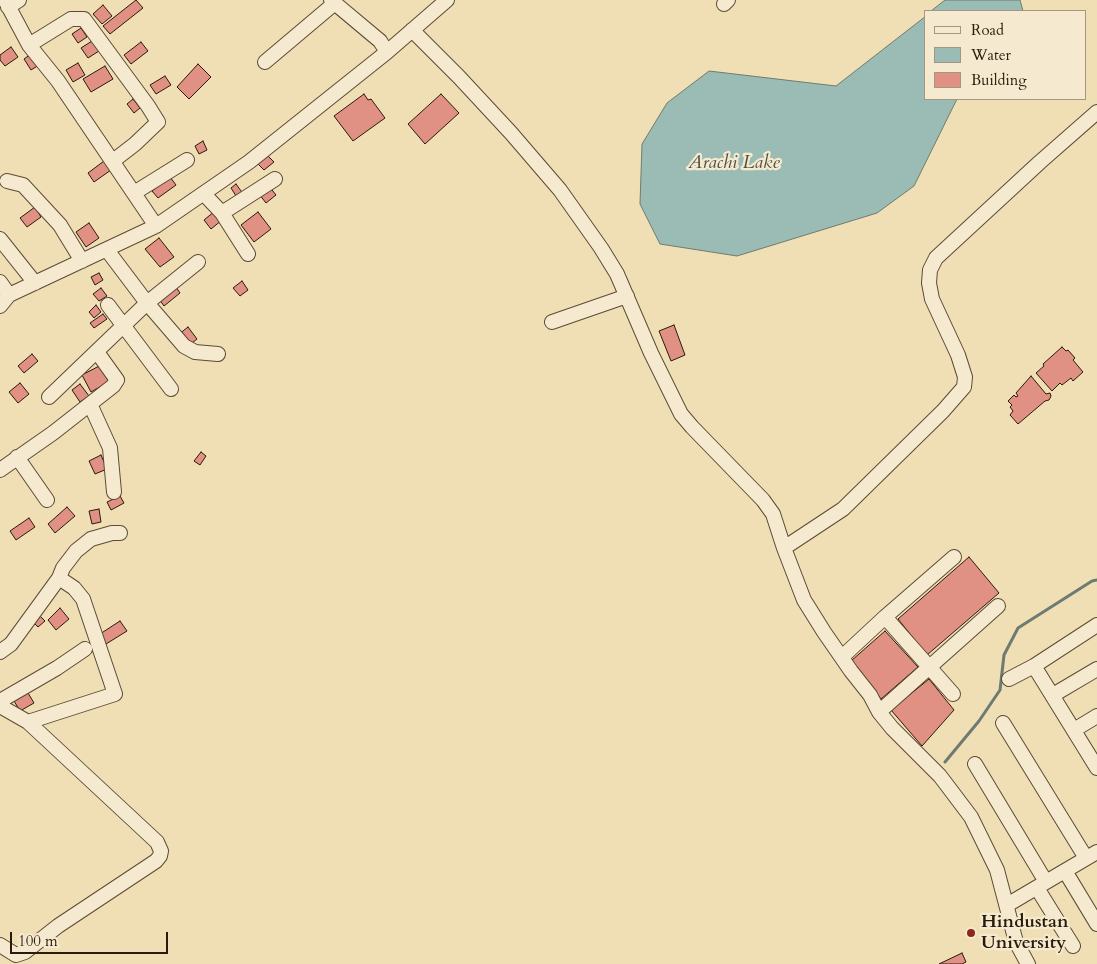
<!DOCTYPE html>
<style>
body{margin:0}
#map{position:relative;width:1097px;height:964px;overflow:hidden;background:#f0dfb5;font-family:Cardo,serif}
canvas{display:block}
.legend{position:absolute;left:924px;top:10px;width:162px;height:90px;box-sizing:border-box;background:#f5eacf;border:1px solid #a39781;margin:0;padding:6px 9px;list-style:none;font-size:15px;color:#291a0b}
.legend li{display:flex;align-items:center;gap:10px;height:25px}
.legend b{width:25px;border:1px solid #a39781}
.scale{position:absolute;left:10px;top:932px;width:158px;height:22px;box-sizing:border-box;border:2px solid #291a0b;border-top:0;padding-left:6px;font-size:15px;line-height:18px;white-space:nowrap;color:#291a0b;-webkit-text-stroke:4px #f5eacf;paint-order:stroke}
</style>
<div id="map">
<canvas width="1097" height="964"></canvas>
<ul class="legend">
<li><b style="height:6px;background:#f5eacf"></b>Road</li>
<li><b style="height:14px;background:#9bbcb4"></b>Water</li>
<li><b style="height:14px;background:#e09183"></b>Building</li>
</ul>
<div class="scale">100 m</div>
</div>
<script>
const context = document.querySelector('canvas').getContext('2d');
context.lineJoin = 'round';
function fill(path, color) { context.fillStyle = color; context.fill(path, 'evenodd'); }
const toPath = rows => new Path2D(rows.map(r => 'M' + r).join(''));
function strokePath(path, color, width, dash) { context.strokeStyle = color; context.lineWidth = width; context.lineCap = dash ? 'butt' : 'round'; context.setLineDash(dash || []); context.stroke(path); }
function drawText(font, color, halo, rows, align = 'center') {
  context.font = font + ' Cardo,serif'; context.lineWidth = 4.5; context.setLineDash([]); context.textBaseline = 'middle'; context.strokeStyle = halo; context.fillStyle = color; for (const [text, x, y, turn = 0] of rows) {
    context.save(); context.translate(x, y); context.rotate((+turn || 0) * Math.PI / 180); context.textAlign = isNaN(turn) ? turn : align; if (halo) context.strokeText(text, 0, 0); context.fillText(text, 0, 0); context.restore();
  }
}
const water = toPath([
 [945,0,1020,0,1023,11,931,11,945,0],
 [926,16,926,99,957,99,914,186,877,213,737,256,660,244,640,204,642,144,667,103,709,71,836,86,926,16]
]);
fill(water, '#9bbcb4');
strokePath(water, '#6d7b70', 1);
strokePath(toPath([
 [945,762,979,721,1000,690,1004,655,1018,628,1092,581,1097,580]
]), '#6d7b70', 3);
const building = toPath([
 [136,0,143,8,110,34,103,26,136,0],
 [103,5,112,16,102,24,93,14,103,5],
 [81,28,87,37,78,43,72,34,81,28],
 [92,41,99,51,88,58,81,48,92,41],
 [141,42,148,51,131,64,124,55,141,42],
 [11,47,18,57,5,66,0,60,0,55,11,47],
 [31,54,39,65,31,70,24,59,31,54],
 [78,63,85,75,73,82,66,70,78,63],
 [198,64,211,77,189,99,177,87,198,64],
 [105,66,113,79,91,92,83,79,105,66],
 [165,76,171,85,156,94,150,85,165,76],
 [364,94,368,100,371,99,385,118,353,141,334,116,364,94],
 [441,94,459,113,425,144,408,124,441,94],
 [133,99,140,108,134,113,127,104,133,99],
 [203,141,207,150,199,154,195,146,203,141],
 [266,154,274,162,264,170,256,162,266,154],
 [104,161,111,170,94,182,88,173,104,161],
 [170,177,176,185,158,198,152,191,170,177],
 [236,184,244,195,238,199,231,188,236,184],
 [269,186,276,195,266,203,259,194,269,186],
 [35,207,41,217,27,227,20,218,35,207],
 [215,211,222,220,211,229,204,220,215,211],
 [258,212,271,229,254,242,241,225,258,212],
 [89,223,99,238,86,247,76,232,89,223],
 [159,238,174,257,160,267,145,249,159,238],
 [99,273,103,280,95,285,91,277,99,273],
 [242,281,248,290,240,296,233,288,242,281],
 [174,284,180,293,164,306,157,296,174,284],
 [101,288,107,296,99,301,93,294,101,288],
 [96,305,101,312,94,318,89,312,96,305],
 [103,314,107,319,94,328,90,323,103,314],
 [674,325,685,355,671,361,659,331,674,325],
 [188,327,197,339,187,347,178,335,188,327],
 [1062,347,1066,351,1068,350,1075,358,1073,360,1083,372,1073,381,1071,378,1062,385,1060,383,1052,391,1036,373,1044,366,1043,364,1062,347],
 [32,354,38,361,24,373,18,366,32,354],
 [101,365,110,381,91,392,82,375,101,365],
 [1031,376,1046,394,1050,393,1051,396,1049,400,1045,401,1018,424,1010,415,1013,411,1010,407,1012,405,1008,401,1014,395,1016,397,1018,396,1016,393,1031,376],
 [20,383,29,394,18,403,9,392,20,383],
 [80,384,89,396,80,402,72,390,80,384],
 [201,452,206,456,200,465,194,461,201,452],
 [101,455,107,469,95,474,89,461,101,455],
 [120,496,124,503,111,510,107,502,120,496],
 [67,507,75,516,55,533,48,524,67,507],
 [99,509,101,522,92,524,89,511,99,509],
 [29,518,35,527,16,540,10,531,29,518],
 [969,557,999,593,927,655,898,619,969,557],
 [60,608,69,619,56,630,48,620,60,608],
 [38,614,45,621,38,627,31,620,38,614],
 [120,621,127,631,106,644,100,634,120,621],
 [885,631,918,667,881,699,851,661,885,631],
 [929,679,954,710,922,746,891,710,929,679],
 [28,693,34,703,20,711,14,701,28,693],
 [962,953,966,962,962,964,939,964,962,953]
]);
fill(building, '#e09183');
strokePath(building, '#291a0b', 1);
const minor = toPath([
 [5,0,29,45,58,81,156,226],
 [724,4,728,0],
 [8,7,19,0],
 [412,30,459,77,511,133,560,190,601,248,617,274,651,353,681,414,692,427,763,500,773,514,784,548,804,600,824,632,851,671,870,695,879,712,892,728,940,776,971,817,997,870,1016,942,1028,964],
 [29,45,71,19,84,19,148,106,158,122,135,144,113,161],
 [387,52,447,0],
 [265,62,335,3],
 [7,181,23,185,60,225,82,261],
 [134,193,187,160],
 [204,194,222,213,248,254],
 [222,213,275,179],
 [0,239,35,283],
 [107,250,147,303,184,346,195,352,218,354],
 [0,282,9,295],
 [108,305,171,389],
 [0,306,9,295,156,226,249,162,387,52,380,41,331,0],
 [552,322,627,296],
 [49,397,147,303,198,262],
 [90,404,110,448,114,492],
 [17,457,47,500],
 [0,470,53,433,113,386,117,380,97,352],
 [784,548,843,509,943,411,964,387,965,377,958,355,932,299,929,283,930,270,936,258,1040,162,1097,112],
 [59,578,63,568,76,551,91,539,112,533,120,533],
 [885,617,953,694],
 [0,652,11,644,59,578,74,588,83,599,115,694,28,722],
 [842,657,885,617,954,557],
 [1034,666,1097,768],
 [1009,679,1034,666,1097,625],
 [1053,695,1097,669],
 [0,701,57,668,85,649],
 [0,706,28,722,157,842,161,851,160,856,156,861,58,926,25,952,16,955,0,945],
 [879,712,998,606],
 [1003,723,1086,858],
 [1074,730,1097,716],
 [975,764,1046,882],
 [1065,871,1097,924],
 [1037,888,1073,946],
 [1007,905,1097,852]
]);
strokePath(minor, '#5b4b36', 16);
strokePath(minor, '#f5eacf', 14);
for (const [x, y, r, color] of [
 [971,933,5,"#8f2418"]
]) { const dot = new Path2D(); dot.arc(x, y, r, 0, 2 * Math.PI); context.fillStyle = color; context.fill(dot); strokePath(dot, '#f5eacf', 2); }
drawText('bold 18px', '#291a0b', '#f5eacf', [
 ["Hindustan",981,923],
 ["University",981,944]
], 'left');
drawText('italic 19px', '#515346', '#f5eacf', [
 ["Arachi Lake",734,164]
]);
</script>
